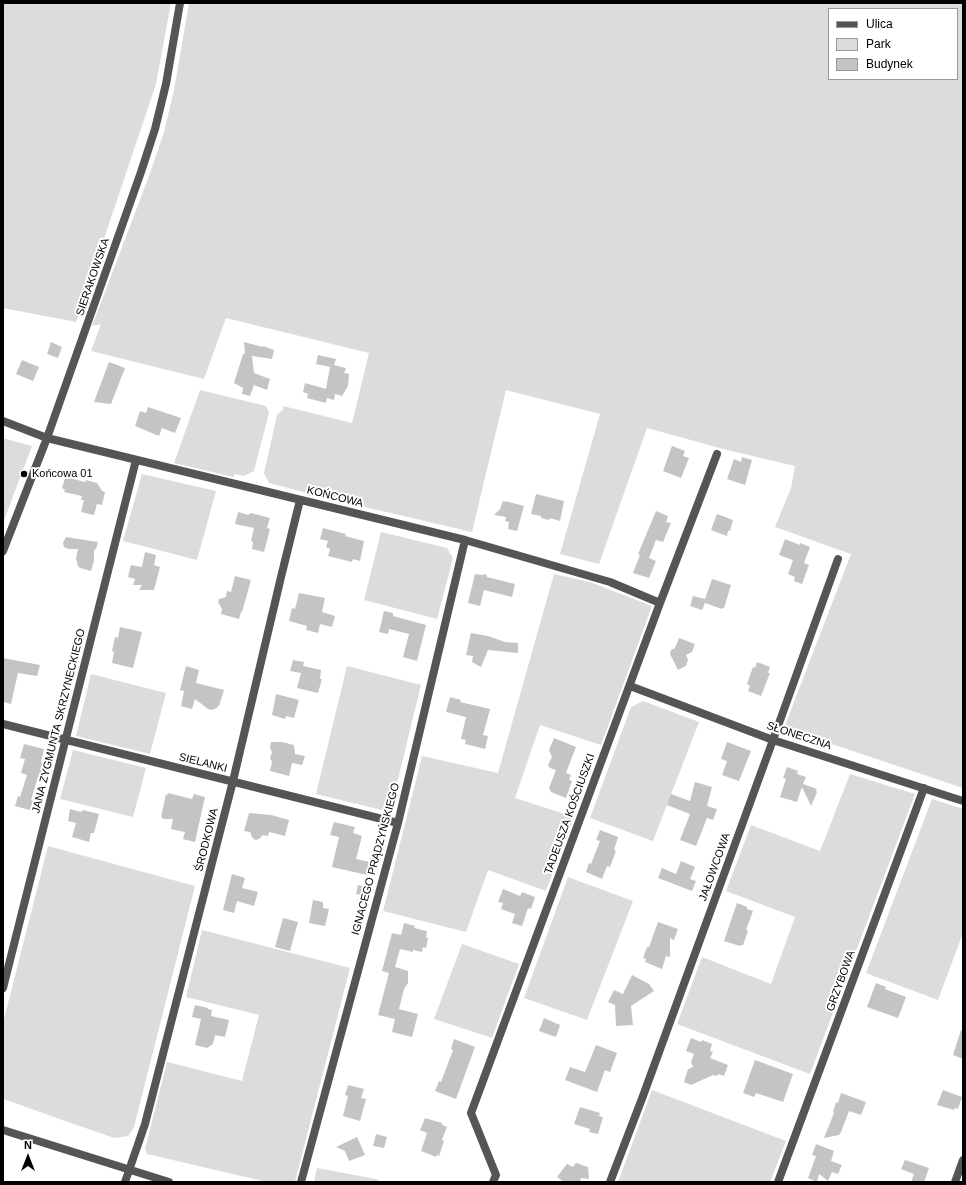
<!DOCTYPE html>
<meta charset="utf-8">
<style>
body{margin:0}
#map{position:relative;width:966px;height:1185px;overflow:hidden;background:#fff;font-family:Helvetica,sans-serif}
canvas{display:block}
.frame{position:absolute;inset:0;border:4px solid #000;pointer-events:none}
.legend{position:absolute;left:828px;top:8px;width:130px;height:72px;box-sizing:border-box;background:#fff;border:1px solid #999;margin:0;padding:5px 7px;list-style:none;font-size:12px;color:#000}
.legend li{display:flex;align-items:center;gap:8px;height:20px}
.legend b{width:20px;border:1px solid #999}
.north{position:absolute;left:8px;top:1137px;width:40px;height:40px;-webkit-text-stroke:3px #fff;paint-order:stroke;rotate:0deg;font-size:11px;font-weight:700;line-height:16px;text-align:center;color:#000}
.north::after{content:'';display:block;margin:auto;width:14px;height:18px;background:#000;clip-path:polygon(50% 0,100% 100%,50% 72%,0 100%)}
</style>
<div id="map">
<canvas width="966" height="1185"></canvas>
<div class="frame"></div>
<ul class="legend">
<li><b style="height:5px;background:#555"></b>Ulica</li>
<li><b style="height:11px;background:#dcdcdc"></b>Park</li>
<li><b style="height:11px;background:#c4c4c4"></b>Budynek</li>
</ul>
<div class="north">N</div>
</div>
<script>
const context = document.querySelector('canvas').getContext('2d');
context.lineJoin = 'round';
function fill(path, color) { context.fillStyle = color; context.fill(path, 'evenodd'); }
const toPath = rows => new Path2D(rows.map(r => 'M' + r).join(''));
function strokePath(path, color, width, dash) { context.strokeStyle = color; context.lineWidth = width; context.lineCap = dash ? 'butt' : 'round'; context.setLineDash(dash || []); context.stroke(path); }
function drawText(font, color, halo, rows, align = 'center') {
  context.font = font + ' Helvetica,sans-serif'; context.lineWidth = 4; context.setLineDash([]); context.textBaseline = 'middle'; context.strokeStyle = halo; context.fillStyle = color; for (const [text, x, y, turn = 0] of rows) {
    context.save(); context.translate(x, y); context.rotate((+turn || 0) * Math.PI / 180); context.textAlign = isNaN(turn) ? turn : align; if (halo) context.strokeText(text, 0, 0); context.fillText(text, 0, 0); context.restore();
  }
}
fill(toPath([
 [3,3,171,3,156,84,76,322,3,308],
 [189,3,963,3,963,788,784,728,851,554,775,527,791,488,795,466,727,450,647,428,599,564,560,554,600,414,506,390,472,532,326,498,269,483,264,473,277,415,283,410,283,406,352,423,369,353,226,318,204,379,91,351,101,324,92,326,149,176,164,132,174,90],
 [829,9,957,9,957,79,829,79],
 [200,390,266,406,269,413,254,471,244,476,235,474,233,477,174,463],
 [3,438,32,446,3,523],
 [142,474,216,491,197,560,123,541],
 [381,532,447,548,453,558,437,619,364,600],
 [554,574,590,582,652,606,601,745,540,725,515,798,574,817,546,891,488,870,466,932,383,911,422,756,498,773],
 [347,666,421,685,390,812,316,794],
 [91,674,166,693,150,754,76,736],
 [643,701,699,722,653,841,590,818,631,707],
 [73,750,146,768,133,817,60,799],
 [850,774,915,794,810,1074,677,1024,702,957,771,984,795,917,726,891,751,825,820,851],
 [932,799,963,809,963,933,938,1000,866,973],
 [48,846,195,886,134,1127,128,1136,114,1138,3,1099,3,1023],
 [568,877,633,901,587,1020,524,998],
 [202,930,350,968,295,1182,267,1182,147,1154,145,1149,167,1062,242,1081,259,1015,186,997],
 [462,944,519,964,492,1038,434,1019],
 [652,1090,786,1141,770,1182,618,1182],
 [317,1168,376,1179,381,1182,314,1182]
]), '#dcdcdc');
fill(toPath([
 [51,342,62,347,58,358,47,354],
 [244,342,263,347,263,346,274,350,272,359,252,356,254,373,270,379,267,390,254,385,250,396,242,394,243,388,234,383,243,354,245,354],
 [318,355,336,359,334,365,346,368,344,373,349,374,348,386,342,396,335,394,334,400,327,398,326,403,307,398,308,394,303,392,305,383,326,389,330,367,316,364],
 [22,360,39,367,33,381,16,374],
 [109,362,125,368,111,404,94,402],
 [148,407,181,418,175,433,162,428,159,436,135,426,140,411,146,413],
 [672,446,685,451,683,456,689,458,681,478,663,471],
 [742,457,752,460,745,485,727,479,734,459,741,462],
 [66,477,85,482,86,480,97,483,102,491,105,492,102,505,97,504,94,515,81,512,84,500,81,500,82,496,64,492,65,490,62,488,65,478],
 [536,494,564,501,560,521,550,518,549,520,541,518,541,516,531,514],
 [503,501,505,502,505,501,524,506,517,531,508,529,509,522,505,521,506,517,494,515,500,509],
 [656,511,668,516,666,522,671,523,663,542,656,540,649,558,656,561,649,578,633,573,640,555,638,554],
 [238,512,248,515,251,513,270,518,267,528,270,529,264,552,252,549,253,542,251,541,254,528,235,524],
 [717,514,733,520,730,531,728,531,727,536,711,530],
 [323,528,346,534,345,536,364,541,360,561,353,559,352,562,328,556,330,549,326,547,328,541,320,539],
 [66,537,98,542,96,549,94,550,94,561,91,571,80,568,78,566,76,558,78,549,68,549,64,547,63,543],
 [785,539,800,545,800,543,810,547,804,563,809,565,802,584,794,581,795,577,788,574,793,560,779,555],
 [145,552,156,555,154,565,160,567,154,590,139,590,142,585,133,585,135,579,128,577,131,565,142,567],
 [475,574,482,575,486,574,487,577,515,584,512,597,484,590,480,606,468,603],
 [235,576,251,580,242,612,241,612,239,619,221,614,222,609,218,602,219,599,226,597,227,591,231,592],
 [712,579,731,585,724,608,723,608,722,609,705,603,702,610,690,606,693,596,705,599],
 [299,593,325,598,322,612,335,616,332,627,320,624,318,633,306,630,307,626,289,621,292,608,295,609],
 [384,611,393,613,393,616,426,625,417,661,403,657,409,634,389,629,388,634,379,632],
 [120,627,142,632,133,668,112,663,114,652,112,651,115,637,118,638],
 [471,633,488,636,505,642,518,643,518,653,488,650,481,667,472,662,473,656,466,655],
 [679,638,695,644,692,652,686,655,688,660,686,666,678,670,670,654,671,650,675,648],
 [3,658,40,665,37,676,18,673,11,704,3,702],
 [293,660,304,662,303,666,321,670,320,679,322,679,318,693,297,688,301,673,290,671],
 [757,662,770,667,768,673,770,673,761,696,748,691,750,686,747,684,753,667,755,668],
 [186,666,199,670,196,683,224,690,219,706,218,706,217,708,212,710,208,709,195,699,192,709,181,706,184,691,180,690],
 [276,694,299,700,294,718,286,716,285,719,272,715],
 [450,697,461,700,460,702,490,709,483,735,488,736,485,749,465,744,466,740,461,739,466,717,446,712],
 [554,738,576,747,566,773,571,775,569,780,572,781,566,798,551,792,549,788,556,770,550,768,548,765,552,757,549,750],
 [271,742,282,742,294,745,295,754,305,756,302,765,292,763,289,776,270,771,272,762,270,758,272,752,270,748],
 [727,742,751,751,739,781,722,775,727,761,721,759],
 [24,744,44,749,41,762,44,763,40,778,38,777,31,800,33,801,30,810,15,806,18,796,20,797,27,775,21,773,25,759,20,758],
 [787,767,798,771,797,774,806,777,803,784,817,789,816,791,817,792,811,806,802,787,797,802,780,797,786,779,783,778],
 [695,782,712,787,707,806,717,809,713,820,707,818,696,846,680,840,690,814,667,805,671,794,690,801],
 [168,793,192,799,194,794,205,797,195,842,183,839,185,832,171,829,173,819,163,819,163,818,161,817,166,794,168,795],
 [70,809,81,812,83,810,99,814,94,833,91,833,89,842,72,837,76,823,68,821],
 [249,813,271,815,289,820,285,836,269,832,268,836,263,835,259,839,255,840,252,837,250,832,244,831],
 [334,822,355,827,353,833,362,836,356,859,370,862,367,875,332,867,339,837,330,835],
 [600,830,618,837,614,850,616,851,610,867,607,866,602,879,586,872,589,863,591,864,600,841,596,840],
 [681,861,695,867,690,879,696,881,692,891,658,878,662,868,676,874],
 [232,874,245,878,242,888,258,892,254,906,237,901,234,913,223,910],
 [358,885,371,888,369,897,356,894],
 [503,889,520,896,522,892,535,897,531,909,528,908,522,926,512,923,515,914,501,909,503,903,498,902],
 [313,900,323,902,323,908,329,909,325,926,309,923],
 [737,903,747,907,747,909,753,911,746,930,748,931,743,945,741,945,740,946,724,941],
 [283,918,298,922,290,951,275,947],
 [658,922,678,929,674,940,670,938,670,957,666,956,662,969,645,962,646,959,643,958,647,947,649,947],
 [404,923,415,926,414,928,427,931,426,937,428,938,426,948,423,947,422,952,413,950,413,952,400,949,395,967,408,971,408,983,404,989,399,1009,418,1014,412,1037,392,1032,395,1019,378,1015,389,973,382,971,392,933,401,935],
 [632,975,649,984,654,991,631,1006,633,1025,616,1026,615,1005,608,1002,614,990,623,994],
 [876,983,886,987,885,989,906,997,898,1018,867,1007],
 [195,1005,208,1008,208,1009,212,1010,211,1016,229,1020,225,1037,215,1035,213,1044,207,1048,195,1045,201,1019,192,1017],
 [544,1018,560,1025,556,1037,539,1031],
 [961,1030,963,1030,963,1059,953,1055],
 [691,1038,701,1042,702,1040,712,1044,710,1051,713,1052,710,1058,728,1065,724,1076,718,1074,717,1076,713,1075,691,1085,684,1082,688,1069,693,1067,691,1062,694,1054,686,1051],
 [454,1039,475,1047,456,1099,435,1091,439,1081,441,1082,453,1050,451,1049],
 [596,1045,617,1053,610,1072,605,1070,597,1092,565,1080,570,1067,585,1072],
 [755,1060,793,1074,783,1102,756,1093,754,1097,743,1093],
 [348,1085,364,1089,361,1098,366,1099,360,1121,343,1116,348,1096,345,1095],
 [943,1090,962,1097,958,1109,955,1108,954,1110,937,1105],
 [841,1093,866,1102,861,1115,849,1111,841,1132,839,1135,824,1138,834,1113,833,1112,836,1102,838,1103],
 [580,1107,600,1113,599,1116,603,1117,598,1134,589,1132,590,1129,574,1124],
 [425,1118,442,1123,442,1125,447,1127,442,1140,444,1141,439,1156,436,1155,436,1157,421,1151,427,1133,420,1130],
 [376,1134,387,1137,384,1148,373,1146],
 [357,1137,365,1155,349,1161,345,1151,336,1147],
 [816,1144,834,1151,831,1161,842,1165,838,1174,832,1172,828,1181,819,1174,817,1182,808,1178,816,1156,812,1155],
 [905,1160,929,1168,924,1182,911,1182,914,1174,901,1169],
 [576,1163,588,1167,589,1179,581,1178,580,1182,564,1182,557,1177,567,1164,573,1167]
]), '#c4c4c4');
strokePath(toPath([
 [3,421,47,438,465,540,610,582,660,603],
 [3,551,47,438,141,172,155,129,166,84,180,3],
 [630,686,773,740,963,801],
 [3,724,398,823],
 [3,988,136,460],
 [3,1130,169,1182],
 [125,1182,145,1124,233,781,281,577,300,500],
 [301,1182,398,823,465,540],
 [493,1182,496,1175,471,1113,660,603,717,454],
 [610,1182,643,1096,773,740,838,559],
 [778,1182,924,788],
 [955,1182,963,1160]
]), '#555', 8);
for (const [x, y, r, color] of [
 [24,474,4,"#000"]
]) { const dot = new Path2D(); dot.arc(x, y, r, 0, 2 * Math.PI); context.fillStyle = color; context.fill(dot); strokePath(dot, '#fff', 1.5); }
drawText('11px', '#000', '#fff', [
 ["SIERAKOWSKA",93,277,-71],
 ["KOŃCOWA",335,497,14],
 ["JANA ZYGMUNTA SKRZYNECKIEGO",59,721,-76],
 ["SŁONECZNA",799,736,18],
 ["SIELANKI",203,763,14],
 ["TADEUSZA KOŚCIUSZKI",570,814,-70],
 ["ŚRODKOWA",207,840,-76],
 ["IGNACEGO PRĄDZYŃSKIEGO",376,859,-75],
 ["JAŁOWCOWA",715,867,-70],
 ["GRZYBOWA",841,981,-70]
]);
drawText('11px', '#000', '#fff', [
 ["Końcowa 01",32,474]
], 'left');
</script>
